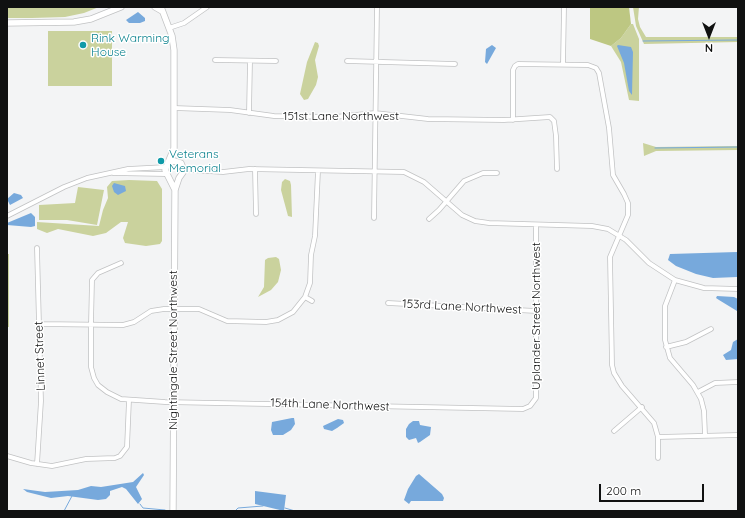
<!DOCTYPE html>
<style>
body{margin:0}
#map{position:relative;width:745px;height:518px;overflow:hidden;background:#f3f4f5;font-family:Quicksand,sans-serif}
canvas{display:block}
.frame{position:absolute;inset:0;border:8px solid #101111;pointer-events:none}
.north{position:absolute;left:689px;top:16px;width:40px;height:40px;-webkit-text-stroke:3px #fff;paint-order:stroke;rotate:180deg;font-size:11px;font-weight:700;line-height:16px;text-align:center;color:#101111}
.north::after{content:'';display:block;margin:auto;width:14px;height:18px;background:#101111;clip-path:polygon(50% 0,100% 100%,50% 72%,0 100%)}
.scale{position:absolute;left:599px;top:484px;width:105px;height:18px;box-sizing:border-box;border:2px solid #101111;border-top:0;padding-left:5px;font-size:12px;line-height:14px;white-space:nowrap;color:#101111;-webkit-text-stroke:3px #fff;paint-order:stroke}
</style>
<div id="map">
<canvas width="745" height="518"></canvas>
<div class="frame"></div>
<div class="north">N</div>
<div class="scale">200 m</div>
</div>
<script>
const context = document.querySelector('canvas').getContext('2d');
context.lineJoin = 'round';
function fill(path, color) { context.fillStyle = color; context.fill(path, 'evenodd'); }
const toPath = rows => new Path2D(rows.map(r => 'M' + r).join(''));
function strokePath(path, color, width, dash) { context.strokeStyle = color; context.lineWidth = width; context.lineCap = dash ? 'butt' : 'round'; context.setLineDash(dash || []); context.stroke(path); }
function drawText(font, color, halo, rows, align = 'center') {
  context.font = font + ' Quicksand,sans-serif'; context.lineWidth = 3; context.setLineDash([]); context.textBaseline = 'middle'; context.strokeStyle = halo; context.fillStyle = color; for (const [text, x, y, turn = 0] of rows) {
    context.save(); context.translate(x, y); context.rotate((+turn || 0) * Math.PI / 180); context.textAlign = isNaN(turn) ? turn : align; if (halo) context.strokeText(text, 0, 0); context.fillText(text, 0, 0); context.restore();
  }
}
fill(toPath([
 [7,7,99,7,84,13,65,17,32,18,7,18],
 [633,7,639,7,638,19,640,27,646,37,738,37,738,42,644,44,636,26],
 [631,24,633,24,639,39,639,101,629,100,621,62,611,46,621,38],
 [48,31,112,31,112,86,48,86],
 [315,42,318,43,319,46,315,60,318,77,316,85,308,99,304,100,300,94,307,62],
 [643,143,656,147,738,146,738,150,656,151,644,156],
 [285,179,290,181,291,185,292,217,288,216,281,190,282,182],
 [129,180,157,181,162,189,162,241,160,244,146,246,125,243,123,238,128,222,121,222,106,233,93,236,58,229,47,233,37,229,37,222,99,226,103,210,108,198,107,187,112,181],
 [78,187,104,190,97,225,67,220,39,220,39,205,75,203],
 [7,254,9,254,9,327,7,327],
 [276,257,279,259,281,270,278,282,271,290,258,297,264,287,265,260,268,258]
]), '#cad29d');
fill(toPath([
 [590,7,629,7,631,24,621,38,611,46,590,39]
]), '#bdc782');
fill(toPath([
 [138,12,145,18,145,21,140,23,129,23,126,20],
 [492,45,496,48,487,64,485,62,486,49],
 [618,45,631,47,633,52,632,95,629,91,624,63,617,46],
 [114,183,125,186,126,191,118,195,114,192,112,186],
 [14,193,21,195,23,198,10,205,7,199],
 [31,213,35,217,35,226,31,227,7,225,7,223],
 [737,252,738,276,737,277,713,278,696,274,676,266,668,260,670,254],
 [717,296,734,297,738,299,737,311,719,300,716,298],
 [738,339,738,359,726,360,723,355,731,350,733,342],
 [292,418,294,418,295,424,291,430,283,435,273,435,271,430,272,422],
 [338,419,343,420,344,423,337,428,332,431,324,429,323,426],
 [413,421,419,421,420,425,431,427,430,435,420,442,418,443,416,438,409,440,406,437,406,429,409,424],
 [143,473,144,475,136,487,142,499,138,504,126,489,122,487,110,491,110,495,106,499,98,500,68,496,51,498,27,492,23,489,45,492,78,490,91,486,101,487,133,482],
 [419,474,442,494,444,498,443,501,411,501,409,504,404,500,408,489,416,476],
 [255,491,286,495,284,511,255,504]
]), '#77a9dc');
strokePath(toPath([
 [643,41,738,40],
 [655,148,738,147],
 [140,504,143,508,165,510],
 [285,508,295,511],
 [64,511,72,496],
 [235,511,238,508,263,506]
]), '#77a9dc', 1);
const street = toPath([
 [169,28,184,23,207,7],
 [215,60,276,61],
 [347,61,455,64],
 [563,64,564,7],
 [174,108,230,110,274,116,335,117,375,113,428,119,504,120,550,117,554,121,556,136,557,169],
 [249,113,250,61],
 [513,120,513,70,515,66,518,64,588,65,596,68,599,73,609,128,613,175,624,194,628,203,628,215,610,257,612,365,614,373,622,386,654,423,658,437,658,458],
 [183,167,191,170,223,172,249,169,404,172,424,182,462,215,475,221,489,223,592,226,608,229,626,240,649,263,675,280,704,288,738,289],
 [255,169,256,214],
 [113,173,166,174],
 [7,216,64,187,87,178,128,169,166,167],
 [374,218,377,7],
 [429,219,439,210,464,181,483,173,497,173],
 [121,263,98,273,92,280,91,324,91,367,94,378,98,385,107,392,121,399,165,402,523,409,530,406,536,398,536,225],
 [675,280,665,306,665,340,670,358,693,385,701,399,704,411,705,435],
 [305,297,312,301],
 [388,303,536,311],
 [38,324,123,325,134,322,151,311,164,309,199,309,227,321,266,322,278,320,293,312,305,297,310,283,311,255,315,236,318,171],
 [666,347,686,342,711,329],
 [698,392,715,383,738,382],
 [614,431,642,407],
 [658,437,738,435],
 [7,456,31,463,52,466,86,459,115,458,120,456,127,447,129,400],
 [37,464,41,401,37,248]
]);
const secondary = toPath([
 [155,7,162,11],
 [161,7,172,36,174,50,174,148,165,170,175,190],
 [7,23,74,22,91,19,121,7],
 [170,162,175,161,181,163,184,171,179,178,175,190,173,511]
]);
strokePath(street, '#c1c2c3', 5.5);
strokePath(secondary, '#c1c2c3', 7);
strokePath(street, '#fff', 4);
strokePath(secondary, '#fff', 5.5);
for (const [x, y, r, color] of [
 [83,45,4,"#0f9aa8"],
 [161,161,4,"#0f9aa8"]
]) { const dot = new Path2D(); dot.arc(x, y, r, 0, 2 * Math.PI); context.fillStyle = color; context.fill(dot); strokePath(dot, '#fff', 1.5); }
drawText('12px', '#0d838f', '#fff', [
 ["Rink Warming",91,38],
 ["House",91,52],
 ["Veterans",169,154],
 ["Memorial",169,168]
], 'left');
drawText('12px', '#101111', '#fff', [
 ["151st Lane Northwest",341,116],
 ["153rd Lane Northwest",462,307,3],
 ["Uplander Street Northwest",536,316,-90],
 ["Nightingale Street Northwest",173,350,-90],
 ["Linnet Street",40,356,-92],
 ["154th Lane Northwest",330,405,2]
]);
</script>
